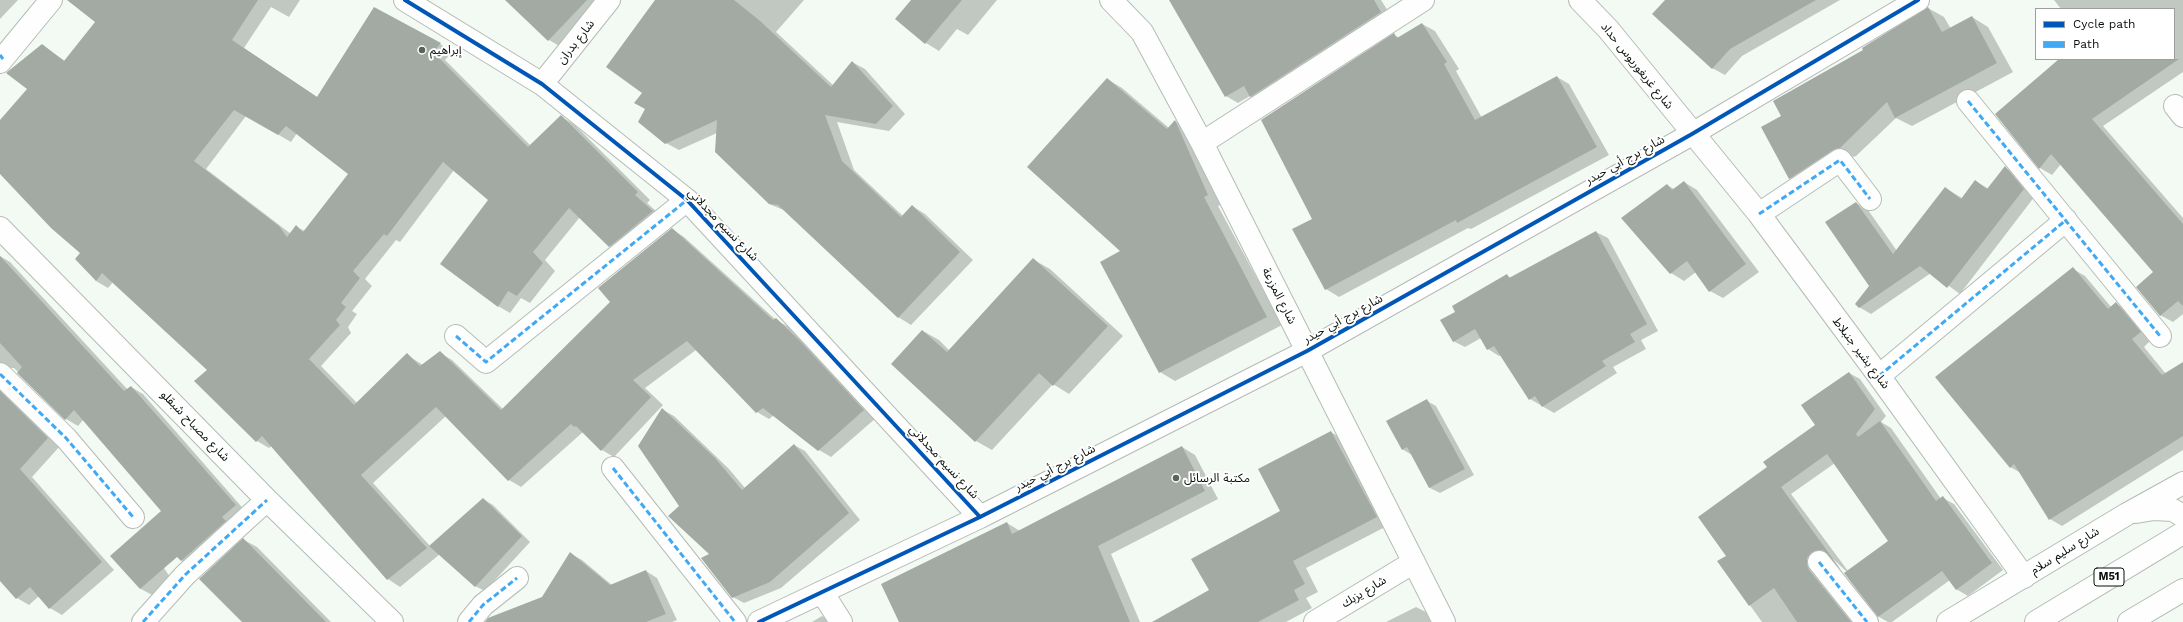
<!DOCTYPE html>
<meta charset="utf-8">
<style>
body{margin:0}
#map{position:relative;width:2183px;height:622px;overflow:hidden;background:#f2faf3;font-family:"Work Sans",sans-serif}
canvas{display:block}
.legend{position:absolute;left:2035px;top:8px;width:140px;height:52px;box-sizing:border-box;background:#fff;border:1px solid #9c9f9d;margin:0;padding:5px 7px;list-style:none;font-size:12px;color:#081009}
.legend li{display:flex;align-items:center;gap:8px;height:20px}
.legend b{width:20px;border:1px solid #9c9f9d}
</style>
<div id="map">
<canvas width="2183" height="622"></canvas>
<ul class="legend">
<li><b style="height:5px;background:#0057b8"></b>Cycle path</li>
<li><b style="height:5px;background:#3fa9f5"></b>Path</li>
</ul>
</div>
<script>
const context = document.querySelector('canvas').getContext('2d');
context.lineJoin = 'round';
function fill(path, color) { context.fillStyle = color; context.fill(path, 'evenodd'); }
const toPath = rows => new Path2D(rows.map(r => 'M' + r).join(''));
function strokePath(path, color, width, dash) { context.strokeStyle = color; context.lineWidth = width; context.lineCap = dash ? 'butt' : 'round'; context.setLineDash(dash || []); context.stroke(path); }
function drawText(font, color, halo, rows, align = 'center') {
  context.font = font + ' "Work Sans","Noto Sans Arabic",sans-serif'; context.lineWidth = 4; context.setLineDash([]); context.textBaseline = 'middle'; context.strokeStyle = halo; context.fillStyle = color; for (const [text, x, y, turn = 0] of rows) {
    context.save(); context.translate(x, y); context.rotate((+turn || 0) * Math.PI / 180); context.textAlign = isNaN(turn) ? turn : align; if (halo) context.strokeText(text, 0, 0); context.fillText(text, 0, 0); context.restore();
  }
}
fill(toPath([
 [0,0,18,0,0,19],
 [82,0,300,0,289,17,271,7,244,48,317,97,374,8,453,51,445,60,530,145,561,117,574,124,650,200,647,203,665,219,622,253,610,246,580,217,545,260,555,271,530,303,521,298,510,313,498,306,490,200,454,170,400,242,396,240,365,279,372,286,352,311,357,314,348,327,351,333,321,366,357,403,407,355,423,365,440,353,452,360,503,409,611,302,672,229,684,237,776,320,789,327,812,349,876,418,831,457,819,450,774,415,769,419,757,412,696,350,645,388,663,405,614,457,602,450,583,432,521,487,509,480,446,416,373,483,430,546,483,499,493,505,530,542,485,591,475,586,440,554,400,587,388,579,272,446,269,448,257,441,196,381,208,369,113,282,108,288,96,281,82,253,0,173,0,122,29,88,42,45,65,61,96,22],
 [246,116,291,142,297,133,350,174,305,231,296,227,291,234,206,169],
 [506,0,595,0,561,47,549,40],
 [656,0,804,0,776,32,834,86,852,62,865,69,905,114,889,131,837,122,854,170,903,216,912,206,925,214,973,260,911,325,898,317,786,211,769,204,717,133,679,150,666,143,646,109,643,93],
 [913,0,997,0,968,35,957,29,939,51,926,43,897,19],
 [1170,0,1381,0,1393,19,1263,104,1250,96,1238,103,1226,96],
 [1666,0,1840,0,1742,56,1725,75,1712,68],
 [2054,0,2183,0,2183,72,2103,126,2183,218,2183,314,2173,322,2160,315,2155,272,2061,164,2052,175,2040,168,1996,114,2061,59,2174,59,2174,9,2061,9],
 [1928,8,1944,17,1951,29,1972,17,1988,27,2013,72,1912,126,1896,118,1856,156,1849,158,1806,187,1790,178,1782,116,1865,51],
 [1422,24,1435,31,1459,69,1456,71,1482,118,1557,77,1569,84,1609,155,1471,229,1468,228,1339,297,1326,289,1313,220,1394,35,1400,38],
 [1107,79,1122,88,1169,128,1175,121,1190,129,1222,204,1218,206,1282,325,1175,381,1160,372,1102,262,1122,251],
 [2006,168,2017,174,2035,196,1960,294,1931,273,1871,314,1859,307,1870,286,1856,203,1868,210,1897,251,1945,188,1962,198,1975,181,1989,189],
 [1684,182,1697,190,1759,272,1723,298,1710,291,1696,272,1684,281,1671,273,1667,185,1674,189],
 [1596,232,1608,238,1658,331,1641,340,1646,349,1613,367,1617,373,1554,413,1530,399,1501,355,1499,356,1488,349,1481,338,1465,347,1453,341,1456,312,1507,275,1511,278],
 [0,256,10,262,128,390,131,387,143,394,247,513,194,568,182,561,147,525,163,511,83,420,78,426,66,419,14,368,10,368,0,378],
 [1034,260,1050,269,1123,336,1069,394,1053,384,992,450,976,441,923,331,939,340,950,351],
 [2073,269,2085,276,2112,308,2116,304,2128,310,2152,339,2144,347,2166,374,2183,376,2183,450,2062,526,2050,519,2021,473,2010,467],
 [1849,373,1860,379,1886,416,1881,422,1891,428,1941,499,1943,498,1954,504,2003,570,1968,596,1956,589,1950,580,1892,622,1888,622,1879,617,1845,573,1847,572,1831,557,1823,558,1857,622,1762,622,1719,562,1727,556,1768,467,1817,425],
 [1835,463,1889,541,1848,571,1791,494],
 [0,385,60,446,32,477,114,570,62,615,50,608,39,596,29,605,17,598,0,579],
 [1427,401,1436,406,1474,475,1440,493,1430,488,1412,455,1402,449],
 [663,410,674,416,729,469,745,488,794,445,805,451,860,520,781,588,744,603,733,597,710,555,680,506],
 [1331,432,1344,440,1389,525,1306,568,1318,592,1306,598,1312,608,1286,622,1154,622,1210,590,1282,511],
 [1182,447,1195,455,1218,499,1111,554,1140,622,900,622,1007,523,1020,531],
 [244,540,257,547,331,622,243,622],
 [148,544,172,580,154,596,141,589,112,557],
 [571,554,582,560,612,585,646,571,657,578,677,620,672,622,489,622,543,597],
 [1416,607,1426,612,1431,622,1386,622],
 [822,616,832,622,812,622]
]), '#0003');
fill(toPath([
 [67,0,258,0,232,40,317,97,374,7,441,43,433,52,528,147,561,115,638,192,635,195,653,211,609,247,569,208,533,252,543,263,517,296,508,291,498,307,440,264,488,200,443,162,387,236,384,234,353,271,360,278,341,303,346,307,336,320,340,325,309,359,354,405,407,353,420,366,440,351,501,410,610,302,598,288,672,228,773,320,776,318,800,341,864,410,818,451,763,408,756,413,687,341,633,380,651,397,601,451,576,426,574,427,571,424,508,481,436,407,361,475,427,548,387,580,262,436,256,442,194,381,207,370,102,273,96,281,75,259,80,253,51,228,0,174,0,120,27,89,6,73,42,44,64,61,95,22],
 [234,110,278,135,286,126,348,174,303,232,296,225,287,237,279,226,194,161],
 [505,0,587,0,548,41],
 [655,0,734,0,759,20,831,87,852,61,893,106,876,124,825,115,842,161,901,217,912,205,960,252,898,318,778,205,769,204,715,152,717,120,665,144,638,122,645,109,634,103,642,93,606,67],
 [911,0,962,0,925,44,895,19],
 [1169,0,1374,0,1381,12,1250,97,1244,86,1225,97],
 [1665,0,1816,0,1730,49,1712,69,1652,14],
 [1928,7,1942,32,1972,16,1997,63,1895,118,1887,102,1840,148,1833,150,1789,179,1761,127,1781,116,1773,101,1863,50,1862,48],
 [1422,23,1447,62,1444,64,1475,120,1557,76,1597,147,1457,223,1456,220,1325,290,1292,229,1312,219,1261,120,1394,33,1397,38],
 [2059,59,2179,59,2092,119,2183,224,2183,306,2178,301,2160,316,2136,287,2153,272,2051,154,2039,169,1995,114],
 [1107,78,1167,129,1175,120,1208,195,1204,197,1267,317,1159,373,1100,262,1120,251,1027,167],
 [2005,166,2024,189,1947,288,1920,266,1859,308,1855,304,1869,286,1825,222,1856,202,1893,254,1945,187,1961,199,1975,180,1987,189],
 [1684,181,1746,264,1709,292,1687,261,1670,274,1621,218,1667,184,1672,190],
 [1596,231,1647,324,1630,334,1635,342,1602,361,1606,366,1542,407,1535,396,1529,400,1494,346,1487,350,1475,329,1453,342,1440,320,1455,312,1452,306,1507,274,1509,278],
 [0,256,124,391,131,386,236,505,222,517,226,521,181,561,177,557,140,589,110,556,161,511,74,410,65,420,17,373,22,367,0,343],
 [1033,258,1108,326,1053,386,1039,373,975,442,891,364,922,330,947,352],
 [2073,267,2108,309,2116,302,2141,332,2132,339,2162,375,2183,362,2183,436,2049,520,2014,464,2010,468,1935,377],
 [1849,372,1875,409,1856,434,1858,437,1880,421,1936,501,1943,496,1992,563,1956,590,1942,571,1878,617,1844,573,1888,541,1827,454,1781,487,1841,570,1823,550,1812,552,1807,558,1807,564,1809,570,1851,622,1797,622,1774,588,1749,606,1717,561,1726,556,1698,517,1767,467,1763,462,1815,425,1801,405],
 [0,391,48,438,20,469,102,562,49,609,30,587,16,599,0,581],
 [1427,399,1465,469,1429,488,1407,447,1402,450,1386,421],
 [662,408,715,458,742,490,794,444,849,513,770,582,732,598,701,558,709,554,668,516,679,506,638,446],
 [1331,431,1377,517,1293,561,1305,584,1294,590,1299,600,1258,622,1152,622,1209,590,1191,559,1280,511,1258,469],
 [1182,446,1205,491,1098,546,1130,622,899,622,881,584,1007,522,1012,534],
 [483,498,522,536,475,587,429,546],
 [243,538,326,622,242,622,199,579],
 [570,552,610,585,646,570,666,614,646,622,485,622,488,618,542,597]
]), '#a3aaa4');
const minor = toPath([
 [405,0,542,84,687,200,980,517],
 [1111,0,1142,32,1202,143,1444,622],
 [1580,0,1608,29,1759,214,1879,376,2024,577],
 [0,62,51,0],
 [542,84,609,0],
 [1968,101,2160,336],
 [2175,106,2183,116],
 [1202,143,1423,0],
 [1759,214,1840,160,1870,199],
 [0,228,267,500,392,622],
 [456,336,486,362,687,200],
 [0,374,66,438,133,517],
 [1879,376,2066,220],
 [613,468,735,622],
 [1819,562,1867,622],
 [822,592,841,622],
 [143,622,185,575,267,500],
 [469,622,483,605,517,578],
 [759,622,980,517,1307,351,1692,134,1918,0],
 [1315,622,1414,562]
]);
const major = toPath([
 [2136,512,2154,509,2173,510,2183,516],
 [1948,622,2127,514,2183,483]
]);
const highway = toPath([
 [2036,622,2183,533],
 [2129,622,2183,590]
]);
strokePath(minor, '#b4bcb5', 24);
strokePath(major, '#b4bcb5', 24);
strokePath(highway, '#b4bcb5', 24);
strokePath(minor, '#fdfefd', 22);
strokePath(major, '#fdfefd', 22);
strokePath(highway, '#fdfefd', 22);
strokePath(toPath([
 [0,55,3,59],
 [1968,101,2160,336],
 [1759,214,1840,160,1870,199],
 [456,336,486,362,687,200],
 [0,374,66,438,133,517],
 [1879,376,2066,220],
 [613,468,735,622],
 [1819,562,1867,622],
 [143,622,185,575,267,500],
 [469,622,483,605,517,578]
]), '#3fa9f5', 3, [6, 3]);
strokePath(toPath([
 [405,0,542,84,687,200,980,517],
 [759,622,980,517,1307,351,1692,134,1918,0]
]), '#0057b8', 4);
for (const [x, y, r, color] of [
 [422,50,4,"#5a625b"],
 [1176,478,4,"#5a625b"]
]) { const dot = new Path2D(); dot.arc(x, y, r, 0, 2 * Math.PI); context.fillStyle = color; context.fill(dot); strokePath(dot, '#fff', 1.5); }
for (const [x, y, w] of [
 [2109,577,30]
]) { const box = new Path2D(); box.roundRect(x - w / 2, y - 9, w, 18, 3); context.fillStyle = '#fff'; context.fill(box); strokePath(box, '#081009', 1); }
drawText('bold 11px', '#081009', null, [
 ["M51",2109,577]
]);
drawText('12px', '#081009', '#fff', [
 ["شارع بدران",576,42,-52],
 ["شارع غريغوريوس حداد",1637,66,51],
 ["شارع برج أبي حيدر",1625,160,-29],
 ["شارع نسيم مجدلاني",723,225,46],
 ["شارع المزرعة",1279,296,63],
 ["شارع برج أبي حيدر",1343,319,-29],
 ["شارع بشير جنبلاط",1861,353,53],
 ["شارع مصباح شبقلو",195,426,46],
 ["شارع نسيم مجدلاني",944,462,47],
 ["شارع برج أبي حيدر",1055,468,-27],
 ["شارع سليم سلام",2065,551,-32],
 ["شارع يزبك",1364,592,-31]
]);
drawText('12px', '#081009', '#fff', [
 ["إبراهيم",430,50],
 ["مكتبة الرسائل",1184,478]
], 'left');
</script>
